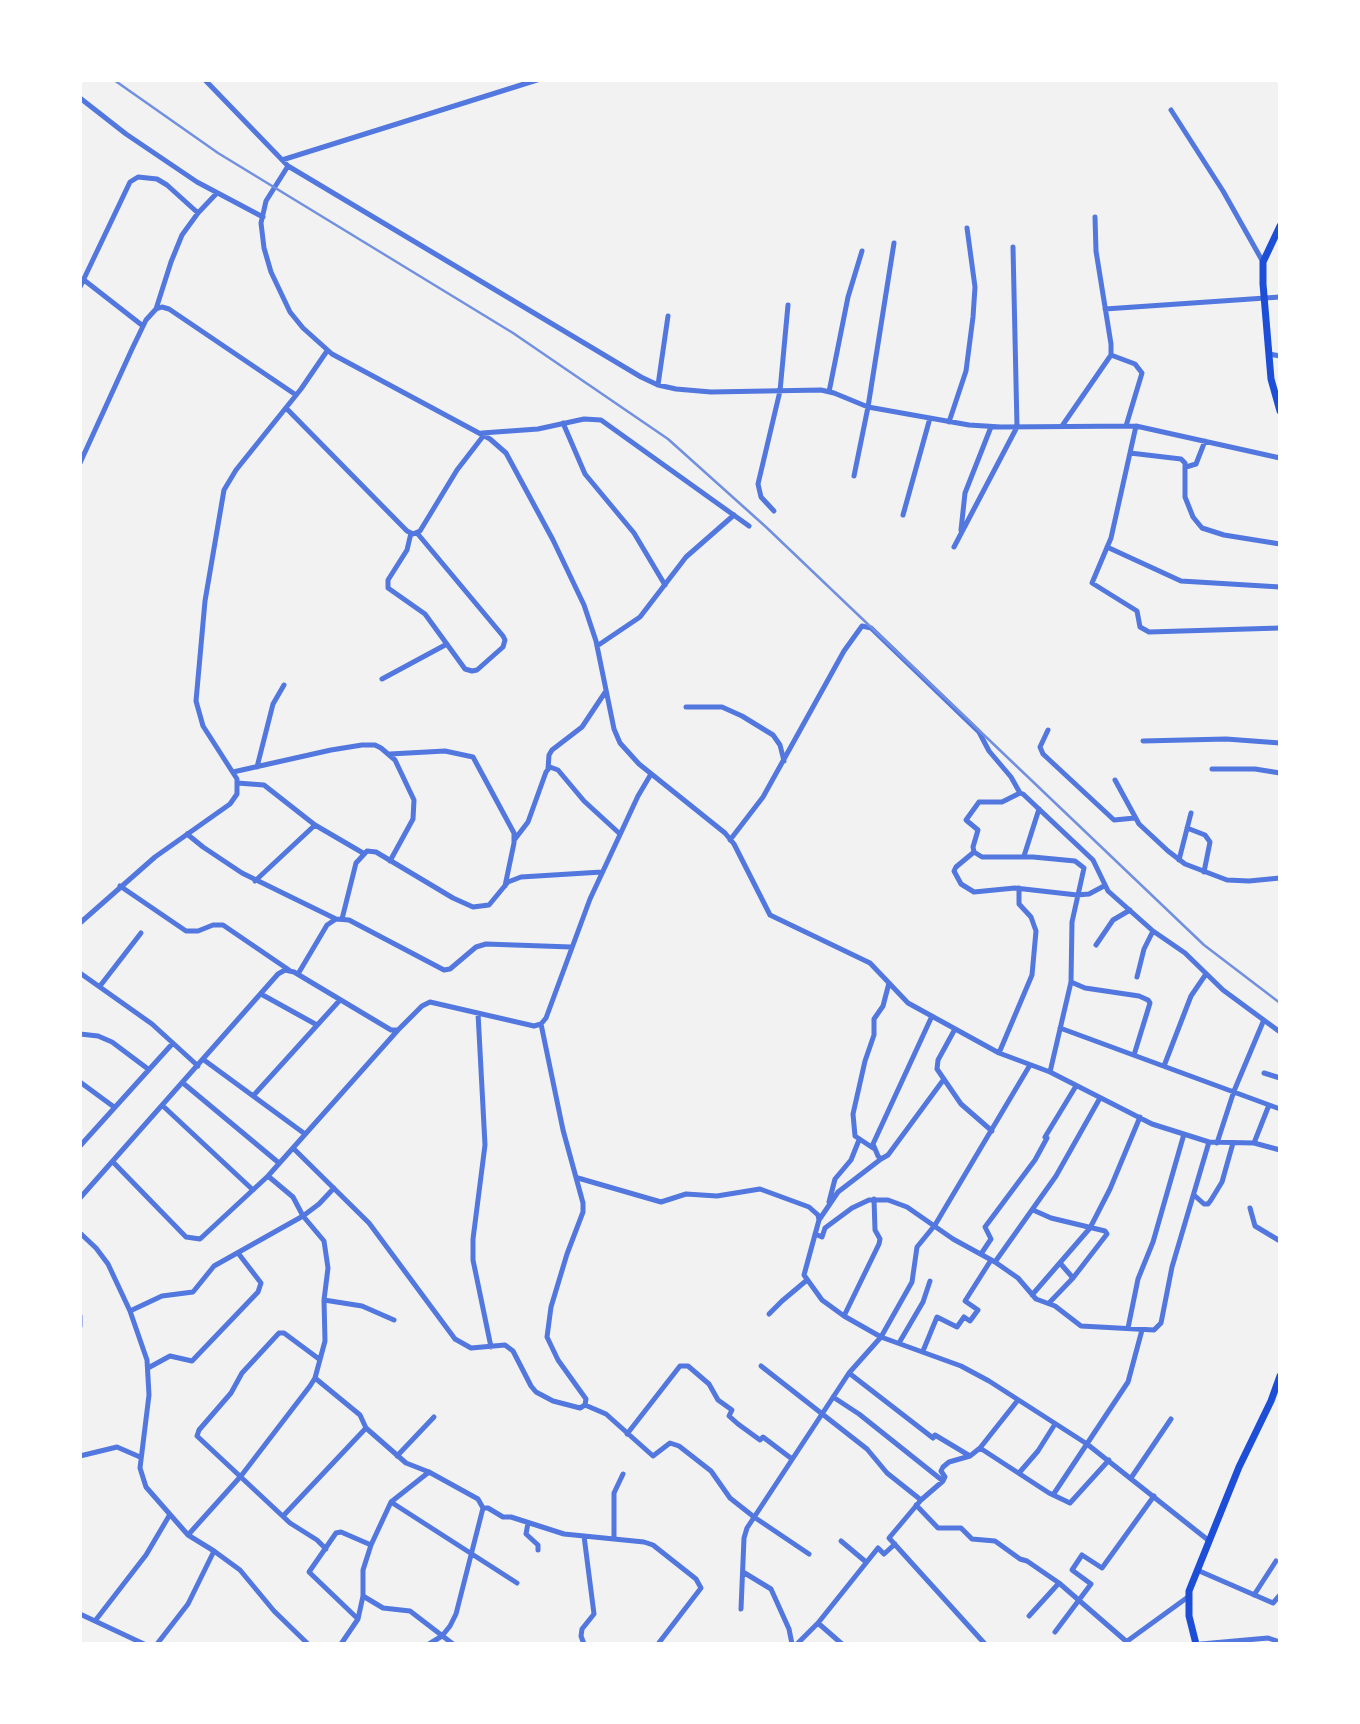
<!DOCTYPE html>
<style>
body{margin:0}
#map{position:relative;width:1360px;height:1724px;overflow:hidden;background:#f2f2f2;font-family:"Source Sans 3",sans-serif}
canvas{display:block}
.frame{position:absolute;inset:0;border:82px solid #fff;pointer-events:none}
</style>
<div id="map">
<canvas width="1360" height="1724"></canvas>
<div class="frame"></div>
</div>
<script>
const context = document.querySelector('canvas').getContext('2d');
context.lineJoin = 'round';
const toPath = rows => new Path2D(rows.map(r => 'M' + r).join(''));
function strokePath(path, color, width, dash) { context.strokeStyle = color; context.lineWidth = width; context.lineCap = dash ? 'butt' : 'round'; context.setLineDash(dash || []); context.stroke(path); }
strokePath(toPath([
 [205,80,288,166,641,377,658,385,676,389,711,392,821,390,834,393,868,407,969,425,1001,427,1136,426,1280,458],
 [80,98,126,134,197,182,263,217],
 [1171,110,1223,191,1263,262],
 [282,160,537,80],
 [288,166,266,201,261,223,264,248,271,272,290,312,303,328,332,354,490,439,506,453,553,540,584,605,596,641,614,729,620,743,639,764,725,833,734,844,770,915,870,963,908,1003,999,1053,1050,1072,1152,1124,1209,1142,1254,1143,1280,1150],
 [84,280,143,326],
 [80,287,130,182,138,177,157,179,167,185,198,213],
 [156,309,171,262,182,235,198,213,216,194],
 [1105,309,1280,297],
 [1269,354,1280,356],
 [1111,355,1135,364,1142,373,1126,426],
 [658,385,668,316],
 [829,392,848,297,862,251],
 [286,408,407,531,413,534,420,531,457,470,484,435],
 [949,422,966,371,973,317,975,287,967,228],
 [563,423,585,474,634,533,665,585],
 [1062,426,1111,355,1111,344,1096,251,1095,217],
 [1136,426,1111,538,1092,583,1137,611,1140,627,1149,632,1280,628],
 [482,433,538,429,584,419,601,420,749,526],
 [1130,453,1181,459,1185,463,1185,497,1193,517,1202,528,1224,535,1280,544],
 [80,463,132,349,146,320,156,309,162,307,169,309,296,395],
 [1186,467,1196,464,1205,441],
 [854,476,868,407,894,243],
 [774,511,761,497,758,484,780,391,788,305],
 [903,515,930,418],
 [961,530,965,493,991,427],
 [411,533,407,550,388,580,388,588,425,614,465,669,472,671,477,670,503,647,505,640,503,636,417,533],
 [954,547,1017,427,1013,247],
 [1107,547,1181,581,1280,587],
 [597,646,640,617,686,557,734,515],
 [382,679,447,644],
 [686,707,722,707,742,716,773,735,780,745,784,761],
 [1048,730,1040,747,1043,754,1114,820,1135,818],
 [1143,741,1226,739,1280,743],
 [390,754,445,751,473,757,514,833,514,843,505,886],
 [257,767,273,704,284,685],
 [548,769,549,755,552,750,582,727,606,691],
 [1212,769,1255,769,1280,773],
 [233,772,331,750,362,745,375,745,381,748,395,760,414,800,413,819,390,861],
 [1115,780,1139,824,1168,851,1185,864,1227,880,1249,881,1280,878],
 [237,783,264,785,315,825,363,853],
 [1187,828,1205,835,1210,842,1204,872],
 [187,834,203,847,242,873,336,919],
 [515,839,528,822,546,772,550,767,558,770,584,801,620,834],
 [730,840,763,797,844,651,862,626,871,628,979,732,989,751,1011,777,1020,793],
 [974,852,956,867,954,871,961,884,974,892,1015,888,1077,895,1089,894,1104,886],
 [1024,856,1039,809],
 [1179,860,1191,813],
 [255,881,315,825],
 [120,886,186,931,198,931,213,925,223,925,289,970],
 [342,919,356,863,367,851,376,852,453,898,473,907,489,905,508,882,521,877,602,872],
 [80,923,155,857,230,804,237,794,237,779,203,726,196,701,205,601,224,490,236,470,301,389,327,351],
 [1096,945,1113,920,1130,910],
 [80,973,152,1024,198,1066],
 [298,974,327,925,336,919,349,920,444,970,450,969,476,947,486,944,571,947],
 [1137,977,1144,949,1153,931],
 [1071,982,1085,988,1139,996,1148,1000,1150,1003,1134,1055],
 [100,986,141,933],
 [261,994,317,1025],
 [478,1013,485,1145,473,1239,473,1260,491,1347],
 [932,1016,873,1144,878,1156,881,1159,888,1155,944,1079],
 [1060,1028,1280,1109],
 [955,1029,938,1060,937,1069,961,1104,992,1131],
 [80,1034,98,1036,112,1042,148,1069],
 [999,1053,1032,975,1036,931,1031,917,1019,904,1019,888],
 [204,1060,305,1134],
 [1164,1066,1191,996,1206,974],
 [1050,1072,1071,982,1072,922,1084,868,1075,861,1033,857,982,857,974,852,973,847,978,830,966,820,979,802,1002,802,1020,793,1023,794,1093,860,1108,891,1153,931,1185,953,1223,990,1280,1032],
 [1264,1073,1280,1078],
 [80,1082,114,1107],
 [183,1083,279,1163],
 [253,1096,340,1000],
 [163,1106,253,1190],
 [1217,1143,1234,1091,1263,1022],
 [1254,1143,1269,1105],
 [80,1146,173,1043],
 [293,1148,369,1223,455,1339,471,1348,505,1345,513,1351,531,1386,536,1392,553,1401,580,1408,585,1405,586,1399,558,1360,547,1337,551,1307,567,1254,583,1212,583,1203,563,1130,541,1024],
 [873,1148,855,1136,853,1114,865,1061,874,1035,874,1019,883,1006,889,983],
 [113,1162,186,1237,200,1239,268,1176,398,1030],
 [578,1178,661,1202,686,1194,717,1196,760,1189,809,1207,818,1215,819,1220,804,1275,822,1300,844,1316,881,1337,961,1366,989,1381,1087,1444,1208,1540],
 [1194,1195,1204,1204,1208,1204,1211,1200,1222,1182,1233,1143],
 [80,1198,278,974,285,970,294,972,391,1030,398,1030,422,1006,430,1002,534,1026,541,1024,546,1018,590,899,638,796,651,774],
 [829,1202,835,1179,851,1160,859,1140],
 [1250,1208,1255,1226,1280,1241],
 [1033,1210,1051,1218,1105,1231,1107,1234,1073,1278,1049,1303],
 [819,1220,838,1192,881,1159],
 [80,1233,96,1248,108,1264,130,1311,147,1360,149,1395,140,1468,146,1487,188,1535,214,1551,240,1570,274,1611,308,1644],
 [815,1234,822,1237,825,1228,852,1208,869,1200,888,1200,907,1207,953,1239,995,1262,1018,1278,1036,1299,1055,1306,1081,1326,1154,1330,1161,1323,1172,1267,1209,1142],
 [981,1254,991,1239,985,1227,1035,1160,1047,1138,1045,1137,1076,1086],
 [995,1262,1056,1176,1100,1098],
 [1060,1263,1073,1278],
 [1032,1295,1090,1228,1110,1189,1140,1117],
 [324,1300,362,1306,394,1320],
 [130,1311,162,1296,193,1292,214,1266,303,1216,319,1204,334,1188],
 [769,1314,782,1301,807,1280],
 [80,1316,80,1326],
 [844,1316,879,1244,880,1239,875,1230,874,1199],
 [1128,1328,1138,1279,1153,1242,1184,1134],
 [899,1343,923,1302,930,1281],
 [923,1351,937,1317,957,1327,964,1317,970,1321,978,1310,965,1301,991,1260],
 [319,1359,284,1333,279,1333,242,1373,231,1393,199,1430,197,1436,290,1523,317,1540,326,1549],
 [761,1366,867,1449,887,1473,921,1500],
 [148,1368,170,1356,192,1361,258,1292,261,1283,238,1253],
 [849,1373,933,1438,935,1435,970,1456],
 [315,1378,360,1415,366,1428,406,1463,429,1472,478,1499,483,1508,456,1614,450,1626,442,1636,429,1644],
 [833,1397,859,1414,943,1481],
 [585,1405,606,1414,653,1456,670,1443,679,1446,711,1471,730,1498,754,1517,809,1554],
 [627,1434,680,1366,688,1366,709,1384,718,1400,732,1410,729,1416,738,1424,760,1440,763,1437,792,1459],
 [980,1448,1049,1493,1070,1503,1109,1460],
 [80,1456,117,1447,140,1457],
 [397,1456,434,1417],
 [1019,1473,1038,1451,1055,1424],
 [1131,1478,1171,1419],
 [1053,1495,1128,1382,1142,1330],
 [391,1502,517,1583],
 [916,1505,938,1528,961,1528,972,1539,995,1541,1020,1559,1027,1561,1059,1583,1127,1642],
 [483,1508,488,1508,503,1517,511,1517,564,1534,644,1542,653,1545,696,1579,701,1588,658,1644],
 [284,1515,366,1428],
 [528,1523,526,1534,538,1545,538,1550],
 [188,1535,241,1476,310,1386,315,1378,325,1341,324,1300,328,1268,324,1241,303,1216,293,1197,268,1176],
 [614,1539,614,1493,623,1474],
 [841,1541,866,1562],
 [1197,1570,1273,1603,1280,1595],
 [743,1572,771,1589,789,1629,792,1644],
 [1254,1595,1276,1561],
 [363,1596,383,1608,410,1611,453,1644],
 [741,1609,744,1538,747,1528,849,1373,881,1337,912,1282,917,1247,935,1225,1030,1065],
 [80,1614,144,1644],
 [1029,1616,1059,1583],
 [358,1619,309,1572,336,1533,341,1532,371,1545],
 [95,1621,146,1555,169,1516],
 [818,1623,842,1644],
 [1055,1632,1091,1584,1072,1570,1082,1555,1102,1568,1154,1496],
 [1126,1642,1188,1597],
 [157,1644,188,1604,214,1551],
 [341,1644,358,1619,363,1596,363,1570,371,1545,391,1502,429,1472],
 [584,1644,581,1636,582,1629,594,1614,584,1536],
 [797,1644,818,1623,878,1548,884,1554,895,1544],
 [985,1644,889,1538,921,1500,943,1481,945,1477,941,1471,943,1467,949,1462,970,1456,980,1448,1018,1400],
 [1201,1644,1268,1638,1280,1642]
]), '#5277de', 5);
strokePath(toPath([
 [1280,226,1263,262,1263,284,1271,379,1280,411],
 [1196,1644,1189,1616,1189,1591,1239,1467,1271,1401,1280,1376]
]), '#1d4ed8', 7);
strokePath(toPath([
 [114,80,218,153,513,333,668,439,766,527,1204,945,1280,1003]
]), '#7290e2', 2.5);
</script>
